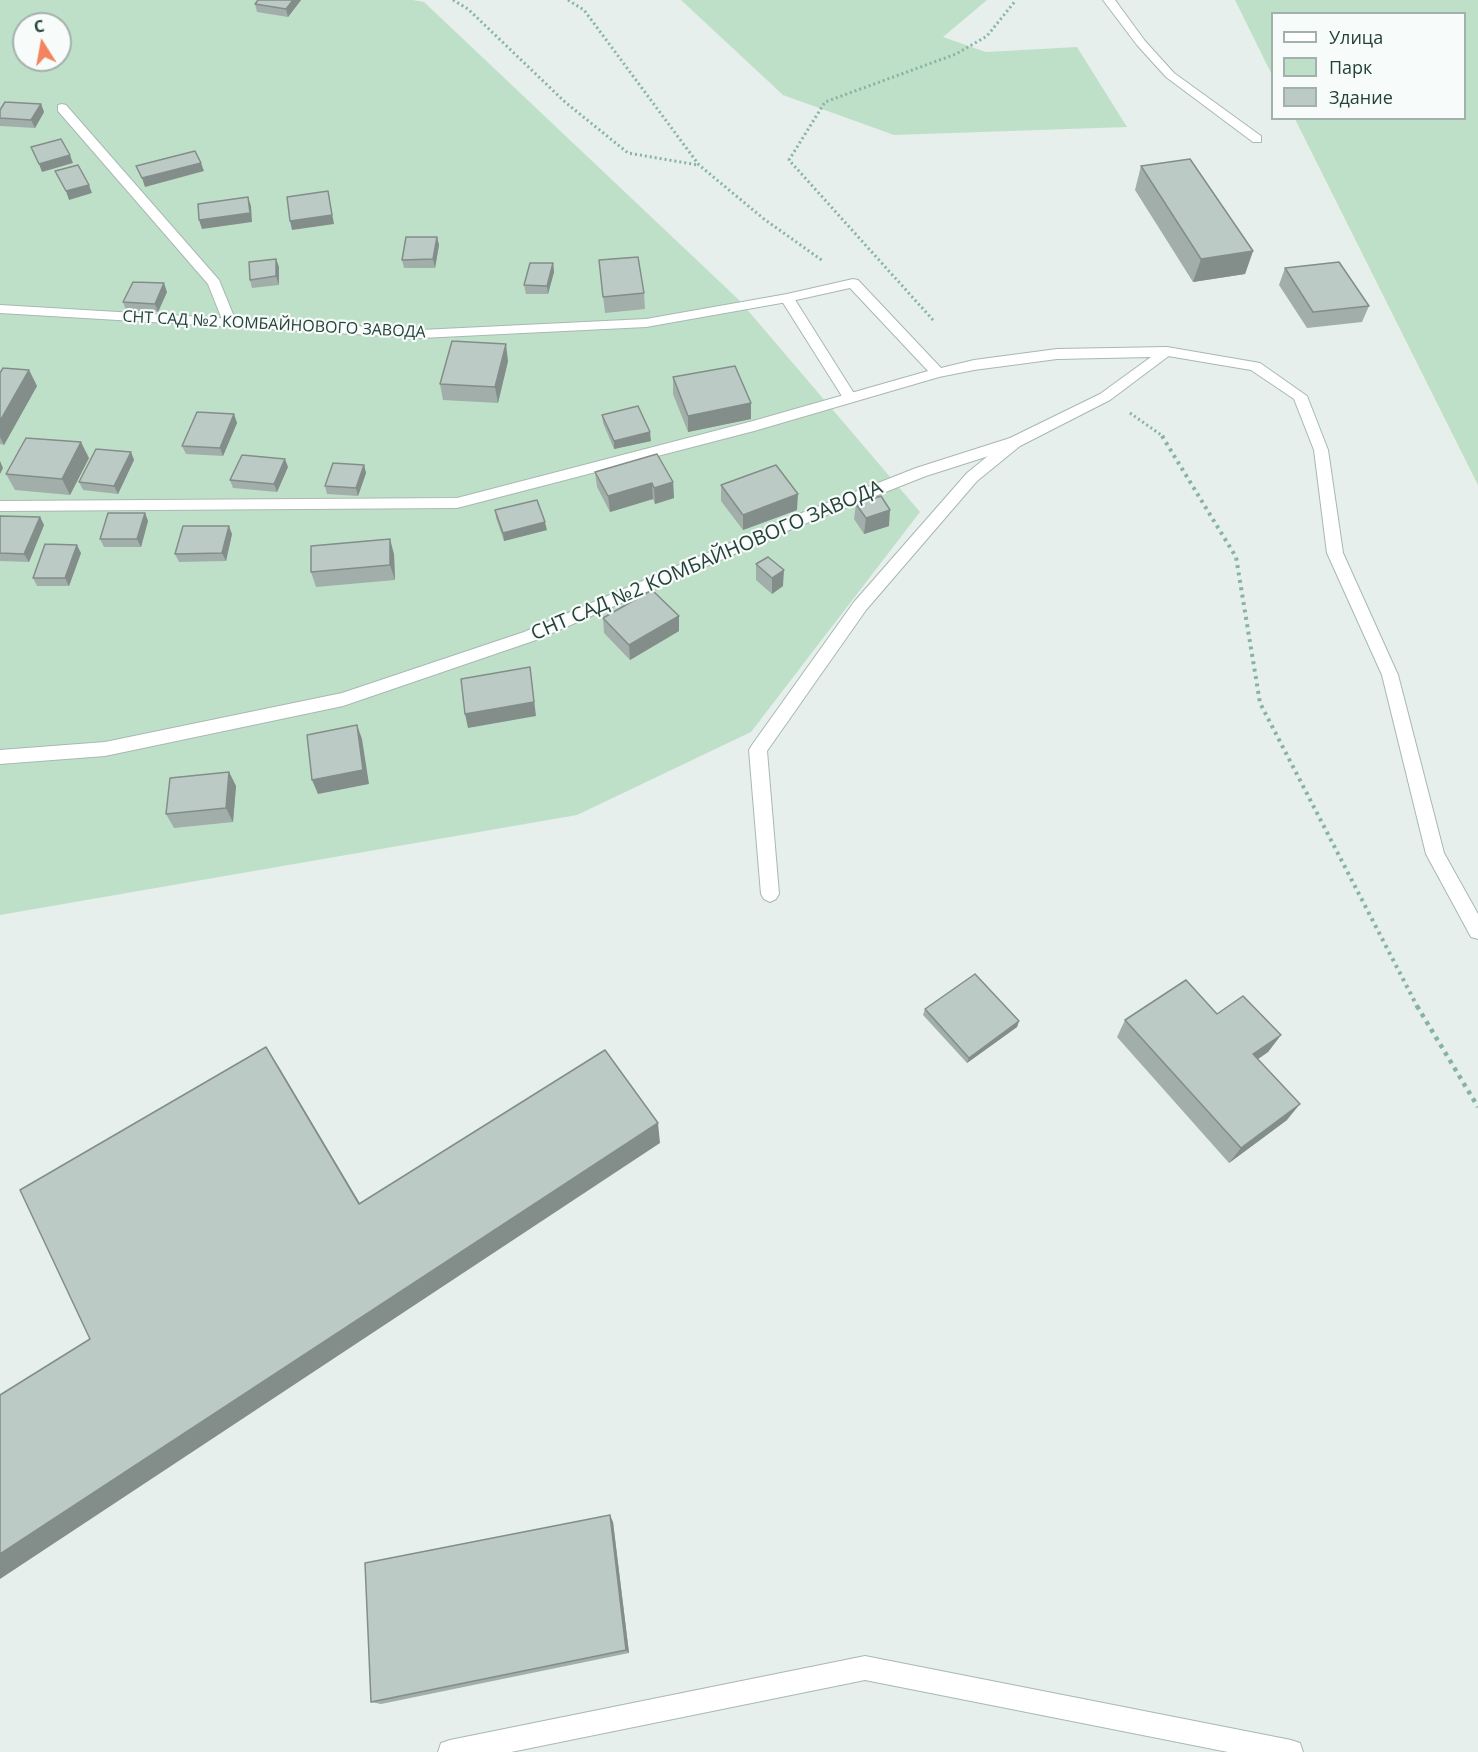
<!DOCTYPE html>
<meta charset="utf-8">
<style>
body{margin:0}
#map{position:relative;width:1478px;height:1752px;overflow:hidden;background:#e6efeb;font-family:"Open Sans",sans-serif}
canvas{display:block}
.legend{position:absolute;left:1271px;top:12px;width:195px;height:108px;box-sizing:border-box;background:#f7fbf9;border:2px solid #a3b1ad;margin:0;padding:8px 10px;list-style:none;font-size:18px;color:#24423a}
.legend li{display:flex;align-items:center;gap:12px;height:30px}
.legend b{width:30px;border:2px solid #a3b1ad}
.north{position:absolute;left:12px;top:12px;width:60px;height:60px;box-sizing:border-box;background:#f7fbf9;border:2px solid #a3b1ad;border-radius:50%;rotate:349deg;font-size:16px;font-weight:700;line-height:24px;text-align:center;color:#24423a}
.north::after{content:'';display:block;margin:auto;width:21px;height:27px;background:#f4845f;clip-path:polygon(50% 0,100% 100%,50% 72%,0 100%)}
</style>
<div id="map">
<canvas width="1478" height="1752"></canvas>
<ul class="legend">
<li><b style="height:8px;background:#fff"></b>Улица</li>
<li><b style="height:16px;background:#bfe0c8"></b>Парк</li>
<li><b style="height:16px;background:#bbcac4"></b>Здание</li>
</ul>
<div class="north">С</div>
</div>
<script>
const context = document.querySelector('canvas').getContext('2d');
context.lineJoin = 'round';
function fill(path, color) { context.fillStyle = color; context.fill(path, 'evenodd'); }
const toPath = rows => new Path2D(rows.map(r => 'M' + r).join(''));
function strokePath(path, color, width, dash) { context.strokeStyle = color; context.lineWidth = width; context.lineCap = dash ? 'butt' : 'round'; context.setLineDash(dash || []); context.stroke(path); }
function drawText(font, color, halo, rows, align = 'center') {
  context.font = font + ' "Open Sans",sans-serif'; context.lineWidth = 4.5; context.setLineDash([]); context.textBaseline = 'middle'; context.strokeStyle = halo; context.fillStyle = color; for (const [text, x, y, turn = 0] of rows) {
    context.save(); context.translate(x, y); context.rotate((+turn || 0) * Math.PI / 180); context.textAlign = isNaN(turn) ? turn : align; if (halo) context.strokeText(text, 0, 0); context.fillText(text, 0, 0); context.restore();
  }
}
fill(toPath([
 [0,0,413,0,424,2,739,300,920,512,751,732,577,815,0,915],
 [24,24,60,24,60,60,24,60],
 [681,0,987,0,943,37,986,52,1077,47,1127,127,894,135,783,95],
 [1235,0,1478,0,1478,485,1295,119,1464,118,1464,14,1272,14,1272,75]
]), '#bfe0c8');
const lane = toPath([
 [1103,0,1115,0,1145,41,1174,73,1261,136,1261,142,1253,142,1166,77,1137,45,1103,0],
 [62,104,66,105,219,280,237,324,235,327,225,327,208,284,58,111,58,105,62,104],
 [787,294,792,295,855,395,857,398,855,401,845,401,780,298,787,294],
 [1167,347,1260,363,1307,396,1328,450,1343,553,1398,675,1444,853,1478,914,1478,939,1471,937,1426,854,1382,675,1327,553,1314,450,1294,399,1251,370,1162,355,1160,352,1167,347],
 [1015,437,1020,438,1022,442,1020,446,977,481,866,610,767,751,779,894,776,899,770,902,764,899,761,894,749,750,752,745,854,602,967,473,1010,438,1015,437],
 [865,1656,1291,1740,1300,1743,1303,1752,1228,1752,865,1680,511,1752,438,1752,441,1743,450,1740,865,1656]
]);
const street = toPath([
 [853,279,858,280,941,368,974,360,1057,349,1167,347,1174,352,1110,400,1020,446,926,476,794,528,536,640,343,706,105,756,0,764,0,750,105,742,342,693,524,632,784,520,916,468,1010,438,1100,394,1151,357,1057,359,974,370,939,377,754,431,457,508,0,511,0,501,457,498,753,421,928,371,850,288,787,302,646,327,421,338,0,313,0,305,421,330,646,319,787,294,853,279]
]);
strokePath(lane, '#a8b8b2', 2);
strokePath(street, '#a8b8b2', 2);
strokePath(toPath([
 [453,0,468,9,565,102,628,153,698,165],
 [568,0,584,10,699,165,764,219,823,261],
 [933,320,789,160,825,102,956,54,987,36,1016,0],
 [1130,413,1164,437]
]), '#86b3a5', 3, [2, 3]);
strokePath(toPath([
 [1162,436,1236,557,1260,703,1418,1008]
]), '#86b3a5', 4, [3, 4.5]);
strokePath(toPath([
 [1417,1006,1478,1107]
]), '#86b3a5', 4.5, [4, 5]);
fill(lane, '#fff');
fill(street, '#fff');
fill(toPath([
 [258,0,301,0,288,17,257,12,255,4],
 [41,104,44,112,35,128,0,126,0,110],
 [1141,166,1253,251,1245,274,1193,282,1135,190],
 [437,237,439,245,435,268,404,268,402,260],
 [276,259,279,267,279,285,252,288,250,280],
 [599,260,644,293,645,309,605,313],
 [553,263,554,272,548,294,526,294,524,285],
 [1285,268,1369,306,1362,322,1307,328,1279,285],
 [167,292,158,312,126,310,123,302],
 [508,361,498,403,443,400,440,384],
 [29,370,37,386,4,445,0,444,0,373],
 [673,377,751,403,751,419,688,432,673,394],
 [234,414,237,423,223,456,186,454,182,446],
 [602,415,651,441,614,449,603,423],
 [131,452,134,460,118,494,83,490,79,482],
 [89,458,70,495,15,490,6,474],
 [364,465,366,473,358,496,327,494,325,486],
 [288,467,277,492,233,488,230,480],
 [595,472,673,482,674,498,655,504,653,499,610,512,597,487],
 [721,485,797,510,743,530,721,501],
 [856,504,889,526,864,534,854,519],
 [495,510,547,530,504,541,496,518],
 [145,513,148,521,141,547,104,547,100,539],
 [0,516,40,517,44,525,29,562,0,561],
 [232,534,226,561,179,562,175,554],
 [81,553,69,586,37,586,33,578],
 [394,554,395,580,316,587,311,572],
 [756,564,783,586,772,594,756,580],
 [679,616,679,631,630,660,604,633,603,618],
 [229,772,236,786,233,822,174,828,166,814],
 [925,1009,1019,1021,1017,1027,967,1063,923,1015],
 [1217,1014,1281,1035,1268,1052,1258,1059,1287,1120,1229,1163,1117,1037,1125,1020],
 [613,1522,629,1653,381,1704,371,1702]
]), '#a1aea9');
fill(toPath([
 [293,0,301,0,288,17,286,9],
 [41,104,44,112,35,128,31,120],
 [70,155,73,163,42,172,39,164],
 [201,163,204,171,145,187,142,178],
 [89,185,92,193,69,200,66,191],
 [328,191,334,224,292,230,290,221],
 [248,197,251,206,252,222,202,229,199,220],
 [437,237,439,245,435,268,433,259],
 [1253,251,1245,274,1193,282,1201,259],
 [276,259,279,267,279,285,276,276],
 [553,263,554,272,548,294,547,286],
 [164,283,167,292,158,312,155,304],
 [506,344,508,361,498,403,495,387],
 [29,370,37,386,4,445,0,437,0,421],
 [751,403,751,419,688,432,688,416],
 [234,414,237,423,223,456,220,448],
 [650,432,651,441,614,449,614,441],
 [81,442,89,458,70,495,62,479],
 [131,452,134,460,118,494,114,486],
 [285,459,288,467,277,492,274,484],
 [0,461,3,468,0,474],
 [364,465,366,473,358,496,356,488],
 [673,482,674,498,655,504,654,488],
 [652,483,653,499,610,512,608,496],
 [798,494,797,510,743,530,743,515],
 [890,510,889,526,864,534,866,518],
 [145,513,148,521,141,547,137,539],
 [40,517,44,525,29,562,24,554],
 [545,522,547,530,504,541,503,533],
 [229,526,232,534,226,561,222,553],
 [390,539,394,554,395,580,390,565],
 [77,545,81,553,69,586,65,578],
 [784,570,783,586,772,594,772,578],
 [679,616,679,631,630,660,629,645],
 [530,667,536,716,468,728,465,714],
 [357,725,362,739,369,784,318,794,312,780],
 [229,772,236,786,233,822,226,808],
 [1019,1021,1017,1027,967,1063,969,1058],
 [1281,1035,1268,1052,1241,1071,1253,1054],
 [266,1047,280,1069,371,1222,359,1204],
 [1300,1104,1287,1120,1229,1163,1241,1148],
 [658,1123,660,1143,0,1579,0,1554],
 [610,1515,613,1522,629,1653,626,1650]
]), '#838d89');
const building = toPath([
 [258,0,293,0,286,9,255,4,258,0],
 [5,102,41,104,31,120,0,118,0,110,5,102],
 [61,139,70,155,39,164,31,147,61,139],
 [195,151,201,163,142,178,136,166,195,151],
 [1190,159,1253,251,1201,259,1141,166,1190,159],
 [78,165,89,185,66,191,55,171,78,165],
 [328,191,332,215,290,221,287,197,328,191],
 [248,197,250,213,199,220,198,204,248,197],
 [406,237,437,237,433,259,402,260,406,237],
 [638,257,644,293,603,297,599,260,638,257],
 [276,259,276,276,250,280,249,262,276,259],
 [1339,262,1369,306,1313,312,1285,268,1339,262],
 [530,263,553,263,547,286,524,285,530,263],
 [133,282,164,283,155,304,123,302,133,282],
 [452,341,506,344,495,387,440,384,452,341],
 [735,366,751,403,688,416,673,377,735,366],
 [3,368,29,370,0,421,0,373,3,368],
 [638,406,650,432,614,441,602,415,638,406],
 [197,412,234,414,220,448,182,446,197,412],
 [26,438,81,442,62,479,6,474,26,438],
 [96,449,131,452,114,486,79,482,96,449],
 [657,454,673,482,654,488,652,483,608,496,595,472,657,454],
 [242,455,285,459,274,484,230,480,242,455],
 [333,463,364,465,356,488,325,486,333,463],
 [776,465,798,494,743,515,721,485,776,465],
 [881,496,890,510,866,518,856,504,881,496],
 [537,500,545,522,503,533,495,510,537,500],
 [108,513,145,513,137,539,100,539,108,513],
 [0,516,40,517,24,554,0,553,0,516],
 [183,526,229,526,222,553,175,554,183,526],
 [390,539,390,565,311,572,311,546,390,539],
 [45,544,77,545,65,578,33,578,45,544],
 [768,557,784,570,772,578,756,564,768,557],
 [652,590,679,616,629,645,603,618,652,590],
 [530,667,534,702,465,714,461,679,530,667],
 [357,725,363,770,312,780,307,735,357,725],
 [229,772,226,808,166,814,170,778,229,772],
 [975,974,1019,1021,969,1058,925,1009,975,974],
 [1186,980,1217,1014,1243,996,1281,1035,1253,1054,1300,1104,1241,1148,1125,1020,1186,980],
 [266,1047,359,1204,605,1050,658,1123,0,1554,0,1395,90,1339,20,1190,266,1047],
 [610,1515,626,1650,371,1702,365,1563,610,1515]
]);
fill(building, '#bbcac4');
strokePath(building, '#838d89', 1.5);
drawText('16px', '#24423a', '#f7fbf9', [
 ["СНТ САД №2 КОМБАЙНОВОГО ЗАВОДА",274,325,3]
]);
drawText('20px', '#24423a', '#f7fbf9', [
 ["СНТ САД №2 КОМБАЙНОВОГО ЗАВОДА",707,561,-23]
]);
</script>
